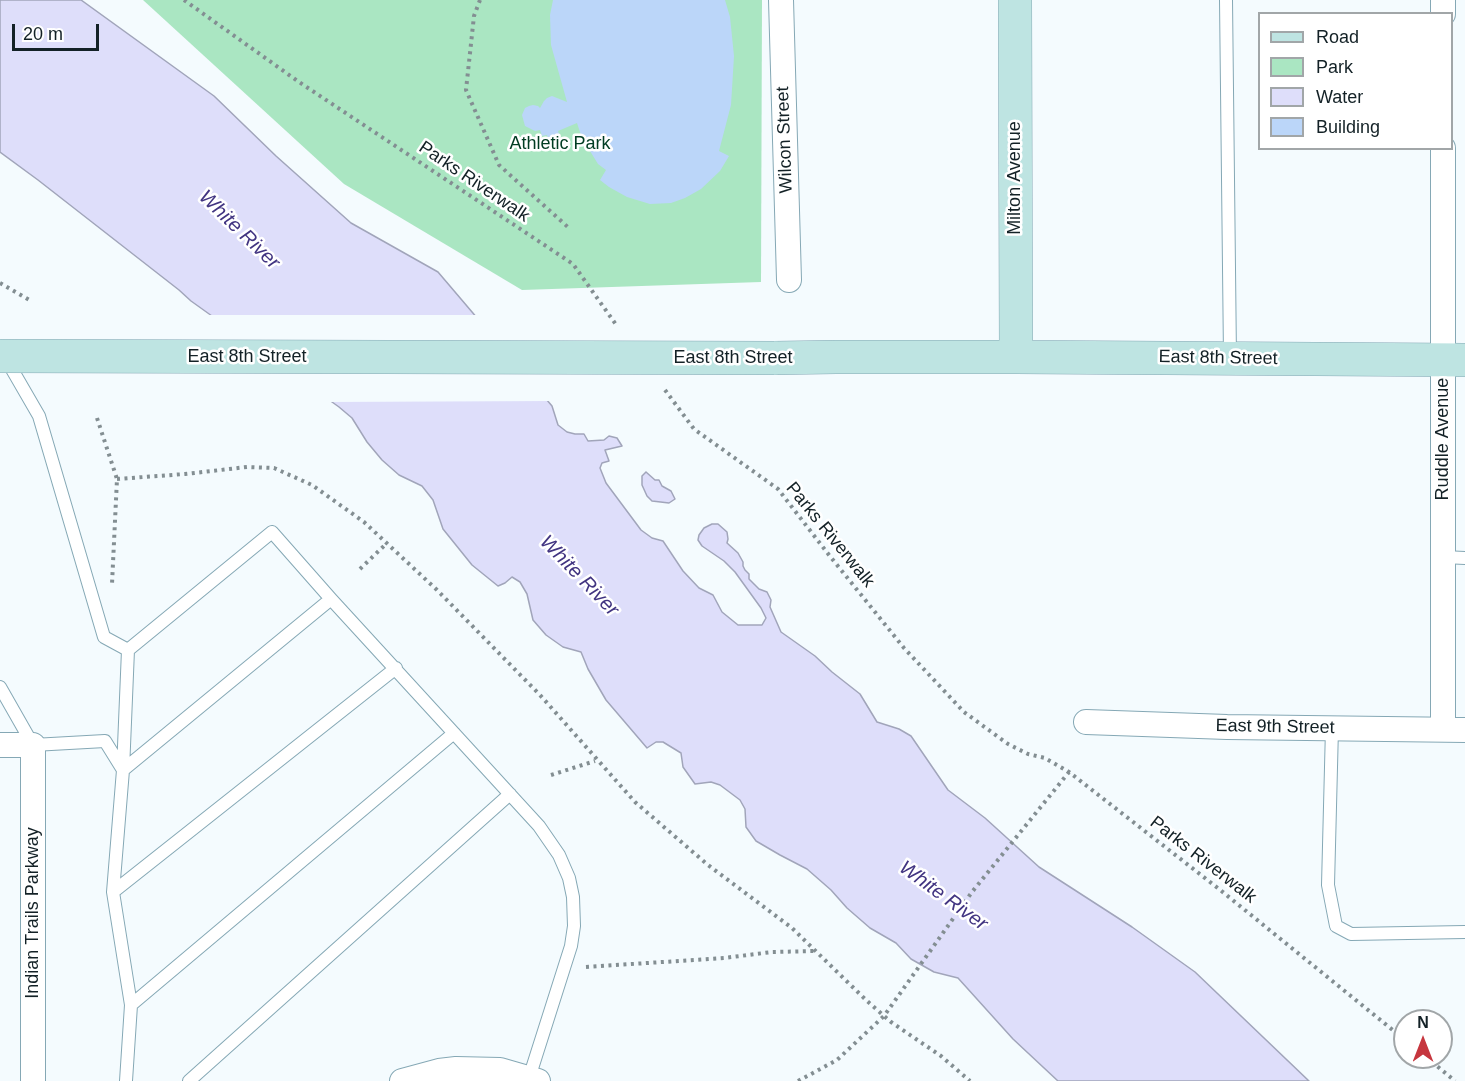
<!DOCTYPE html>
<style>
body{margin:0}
#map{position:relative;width:1465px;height:1081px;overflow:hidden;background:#f4fbfe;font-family:Arial,sans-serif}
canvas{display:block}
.legend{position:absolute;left:1258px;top:12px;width:195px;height:138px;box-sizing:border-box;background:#fff;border:2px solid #a1a6a8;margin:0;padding:8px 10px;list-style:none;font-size:18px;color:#132126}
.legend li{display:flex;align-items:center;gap:12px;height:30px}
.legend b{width:30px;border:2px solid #a1a6a8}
.north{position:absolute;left:1393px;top:1009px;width:60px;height:60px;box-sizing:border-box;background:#fff;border:2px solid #a1a6a8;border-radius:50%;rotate:0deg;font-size:16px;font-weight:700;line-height:24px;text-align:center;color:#132126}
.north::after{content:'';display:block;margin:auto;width:21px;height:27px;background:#c6363e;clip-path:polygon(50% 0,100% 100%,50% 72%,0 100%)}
.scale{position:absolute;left:12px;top:24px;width:87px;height:27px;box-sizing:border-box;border:3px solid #132126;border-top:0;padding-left:8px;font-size:18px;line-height:21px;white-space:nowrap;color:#132126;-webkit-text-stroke:4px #fff;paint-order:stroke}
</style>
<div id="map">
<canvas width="1465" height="1081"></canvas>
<ul class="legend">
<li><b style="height:8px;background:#bee4e2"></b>Road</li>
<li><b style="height:16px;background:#aae6c2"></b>Park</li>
<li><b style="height:16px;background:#dedefa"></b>Water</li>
<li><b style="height:16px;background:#bbd6f9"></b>Building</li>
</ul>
<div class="north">N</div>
<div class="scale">20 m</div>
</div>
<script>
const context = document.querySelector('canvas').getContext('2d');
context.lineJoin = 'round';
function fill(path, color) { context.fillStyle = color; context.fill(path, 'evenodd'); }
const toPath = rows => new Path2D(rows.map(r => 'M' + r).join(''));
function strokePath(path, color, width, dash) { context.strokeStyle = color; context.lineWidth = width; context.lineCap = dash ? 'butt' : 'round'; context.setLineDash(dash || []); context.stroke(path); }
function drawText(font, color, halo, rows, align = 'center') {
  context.font = font + ' Arial,sans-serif'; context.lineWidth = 5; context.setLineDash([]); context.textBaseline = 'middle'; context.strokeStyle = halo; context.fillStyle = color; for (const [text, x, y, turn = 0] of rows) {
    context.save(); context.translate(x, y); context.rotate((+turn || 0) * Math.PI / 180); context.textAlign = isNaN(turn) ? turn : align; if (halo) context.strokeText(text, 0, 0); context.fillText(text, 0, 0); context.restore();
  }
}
fill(toPath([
 [143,0,762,0,761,282,522,290,344,184]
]), '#aae6c2');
const water = toPath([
 [0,0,81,0,214,96,276,156,351,223,438,272,552,406,558,425,567,432,575,434,584,434,588,441,604,440,609,436,617,438,622,446,605,450,609,461,602,463,600,468,606,483,641,530,652,538,663,541,683,571,699,588,713,595,722,612,738,625,762,625,766,618,761,608,735,572,724,561,702,546,698,540,699,535,704,528,712,524,718,524,727,532,728,539,727,543,738,553,743,562,743,566,745,570,749,574,749,579,759,589,767,592,771,600,770,607,781,632,815,656,832,672,860,694,877,722,899,729,911,736,948,790,985,818,1039,867,1132,927,1195,972,1309,1081,1058,1081,1013,1039,958,978,934,972,911,959,896,943,870,928,847,908,831,890,807,869,780,855,756,841,746,827,745,809,740,800,720,785,711,782,695,784,683,767,681,753,663,742,656,742,647,748,606,700,588,669,581,652,563,647,546,635,533,620,527,594,520,582,512,577,505,583,498,586,472,565,443,529,433,500,422,486,399,475,382,460,367,442,352,418,339,407,191,301,179,290,38,180,0,152,0,0],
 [646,472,655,480,659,480,662,486,671,491,675,499,669,503,652,501,647,496,642,485,642,476,646,472]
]);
fill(water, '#dedefa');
strokePath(water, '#a1a5ba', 1.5);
fill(toPath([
 [205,315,478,315,552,401,327,402]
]), '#f4fbfe');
fill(toPath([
 [553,0,725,0,730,17,734,56,731,105,719,151,729,156,720,171,701,189,685,198,671,203,650,204,627,197,609,187,600,180,606,170,598,164,582,138,577,123,558,131,562,144,547,150,544,143,548,138,547,135,542,136,540,130,535,131,525,126,522,115,525,108,529,106,533,105,538,106,540,108,544,101,547,98,552,96,567,102,551,45,550,15]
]), '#bbd6f9');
const lane = toPath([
 [1226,0,1230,357],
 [6,359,39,416,104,637,128,650,123,770,331,599],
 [1443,557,1465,558],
 [128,650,272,532,331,599,539,826,559,855,569,878,573,897,574,926,571,946,529,1078],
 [0,687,33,745,105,741,123,770,113,892,131,1005,126,1081],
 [1332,728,1328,885,1336,926,1351,934,1465,932],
 [113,892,396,668],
 [131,1005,454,733],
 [189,1081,510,794]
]);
const street = toPath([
 [781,0,789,280],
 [1443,0,1443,14],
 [1443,148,1443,729],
 [1086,722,1227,727,1465,730],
 [0,745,33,745,33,1081],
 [402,1081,439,1071,456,1069,500,1070,538,1081]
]);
const secondary = toPath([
 [1015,0,1016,357],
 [774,358,836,357,1016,357,1465,360]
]);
strokePath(lane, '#85a8b5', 14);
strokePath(street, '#85a8b5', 26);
strokePath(secondary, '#85a8b5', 34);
strokePath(toPath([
 [184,0,299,82,573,264,617,326],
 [480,0,474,16,466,90,499,165,570,229],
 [0,283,31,301],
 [665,390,694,429,778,489,829,555,904,648,964,712,1008,744,1028,754,1045,758,1069,772,1219,889,1405,1040],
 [97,418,117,479,112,584],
 [117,479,185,474,247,467,274,468,312,485,364,522,437,590,540,695,635,802,708,865,792,928,867,1001,891,1022,941,1056,970,1081],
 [360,569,387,543],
 [551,775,595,761],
 [586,967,724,958,772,952,815,951],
 [1426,1057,1455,1081],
 [798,1081,837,1060,884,1016,972,892,1069,772]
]), '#838e92', 4, [3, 4.5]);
strokePath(lane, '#fff', 12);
strokePath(street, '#fff', 24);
strokePath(secondary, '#bee4e2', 33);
const secondaryBridge = toPath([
 [0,356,774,358]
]);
strokePath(secondaryBridge, '#85a8b5', 34, []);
strokePath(secondaryBridge, '#bee4e2', 33);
drawText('18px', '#132126', '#fff', [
 ["Wilcon Street",785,140,-92],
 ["Milton Avenue",1015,178,-90],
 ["Parks Riverwalk",474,182,34],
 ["East 8th Street",247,357],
 ["East 8th Street",733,358],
 ["East 8th Street",1218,358,1],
 ["Ruddle Avenue",1443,439,-90],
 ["Parks Riverwalk",830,535,51],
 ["East 9th Street",1275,727,1],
 ["Parks Riverwalk",1203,860,38],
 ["Indian Trails Parkway",33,913,-90]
]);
drawText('18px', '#003c22', '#fff', [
 ["Athletic Park",560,144]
]);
drawText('italic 20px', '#413481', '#fff', [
 ["White River",239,230,44],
 ["White River",579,576,46],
 ["White River",943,896,36]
]);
</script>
